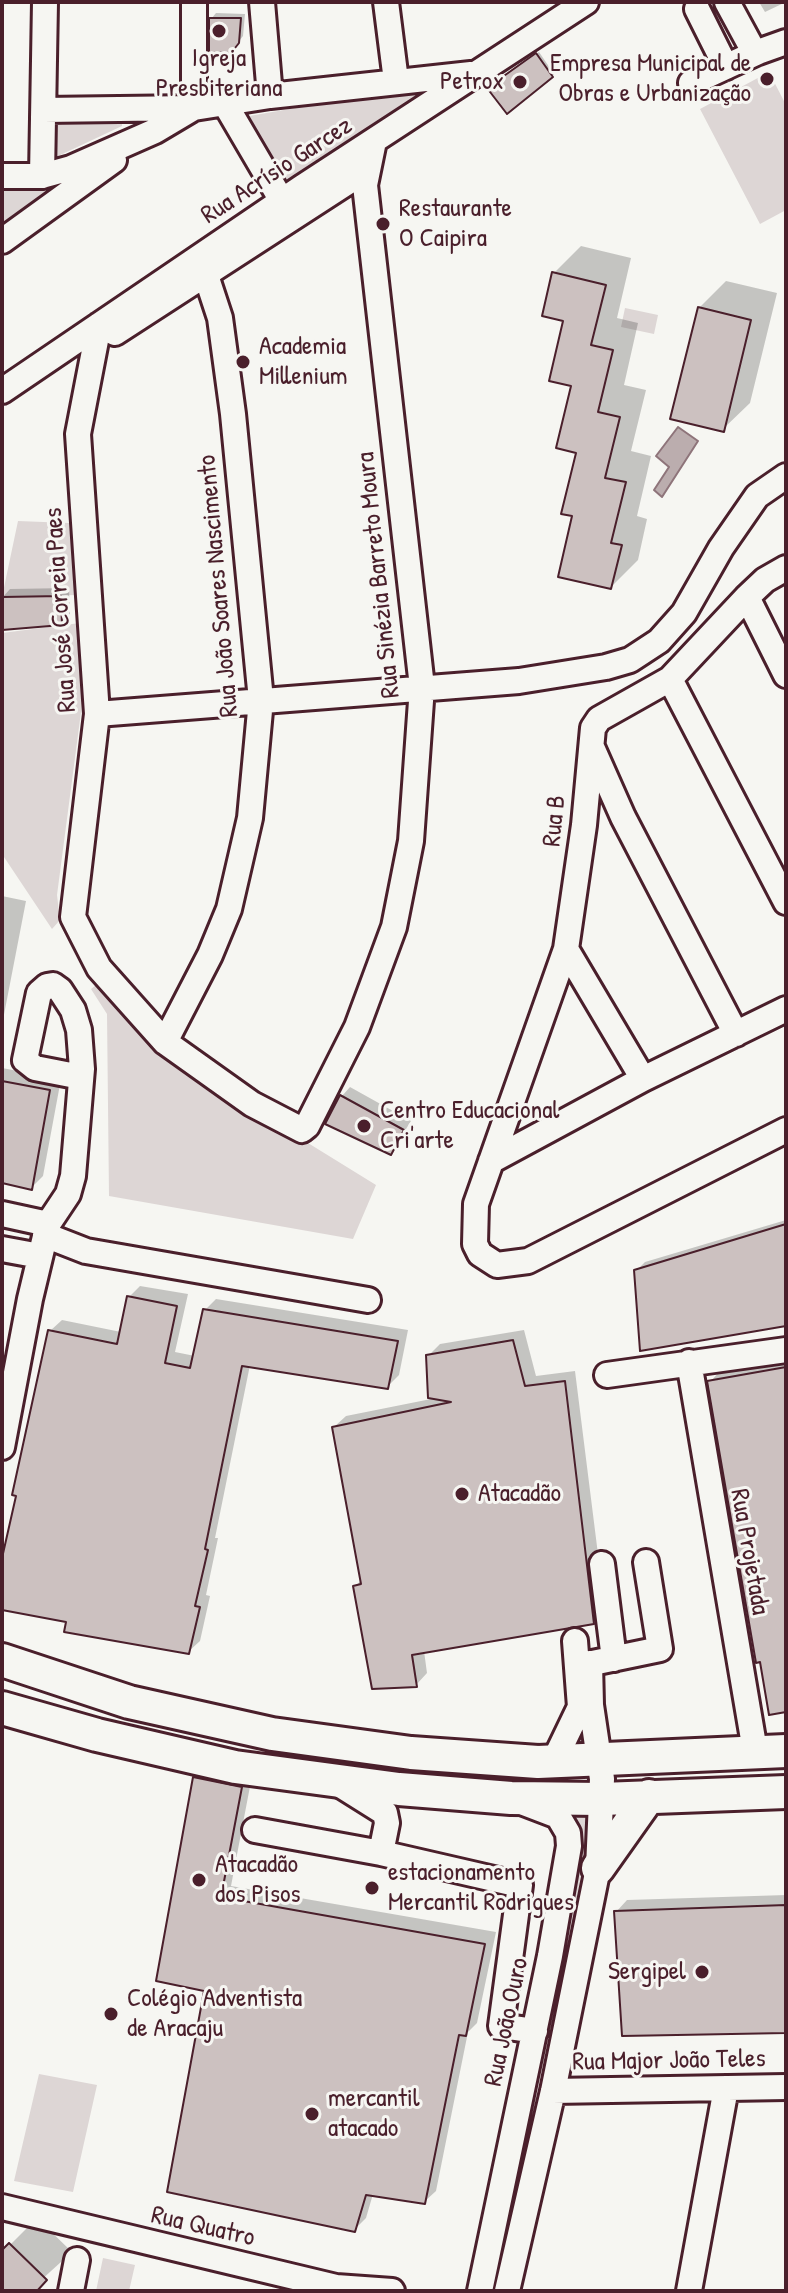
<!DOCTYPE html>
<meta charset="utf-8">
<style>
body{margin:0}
#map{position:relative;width:788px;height:2293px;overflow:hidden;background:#f6f6f2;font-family:"Patrick Hand",sans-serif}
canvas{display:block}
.frame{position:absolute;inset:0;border:4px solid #4a1f2b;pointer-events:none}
</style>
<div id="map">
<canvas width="788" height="2293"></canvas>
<div class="frame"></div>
</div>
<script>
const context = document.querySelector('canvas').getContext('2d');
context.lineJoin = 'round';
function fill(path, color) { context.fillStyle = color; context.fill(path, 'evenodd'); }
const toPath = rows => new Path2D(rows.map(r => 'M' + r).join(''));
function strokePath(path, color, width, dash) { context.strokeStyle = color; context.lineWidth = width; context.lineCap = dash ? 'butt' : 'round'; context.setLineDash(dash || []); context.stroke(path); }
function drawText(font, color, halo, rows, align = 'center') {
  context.font = font + ' "Patrick Hand",sans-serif'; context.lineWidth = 6; context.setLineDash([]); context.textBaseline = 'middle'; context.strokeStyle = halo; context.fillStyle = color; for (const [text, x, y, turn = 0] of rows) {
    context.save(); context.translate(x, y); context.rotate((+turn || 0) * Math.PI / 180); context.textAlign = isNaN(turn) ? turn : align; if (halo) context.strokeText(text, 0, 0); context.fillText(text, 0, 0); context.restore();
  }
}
fill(toPath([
 [769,72,786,105,786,210,760,224,700,109],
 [438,83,288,181,280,180,238,118],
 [50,115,122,121,122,126,56,157,46,146],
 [116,158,2,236,2,186],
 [625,308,658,315,654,334,621,327],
 [18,521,69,523,76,595,2,597],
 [80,623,81,712,57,895,60,920,52,929,2,854,2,633],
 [100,982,172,1059,376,1185,353,1239,109,1196,107,1014,91,989],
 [563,1811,592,1812,567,1953,553,1950],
 [557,1978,559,1983,507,2239,498,2230],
 [39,2074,97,2085,73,2192,14,2181],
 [103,2258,135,2265,129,2291,96,2291]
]), '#ddd6d5');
const water = toPath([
 [678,427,698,441,662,497,654,490,669,467,656,456,678,427]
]);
fill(water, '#bbadae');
strokePath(water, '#8e747a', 2);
fill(toPath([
 [759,2,786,2,765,12],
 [216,13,245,14,243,36,236,45,211,19],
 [539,52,554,74,508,112,492,86],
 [581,246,631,258,617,318,638,323,624,385,646,390,631,451,651,456,637,516,647,519,638,560,611,587,575,515,579,451,573,384,566,320,554,273],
 [726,281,777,293,750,403,723,429,699,308],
 [69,588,70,614,61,623,2,628,2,598,10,589],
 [2,896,26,901,2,1025],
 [2,1068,61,1079,43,1176,31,1188,2,1183],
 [350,1087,411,1121,391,1153,342,1096],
 [786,1220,786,1324,636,1271,645,1262],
 [140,1286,188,1294,175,1352,195,1356,205,1310,216,1299,408,1330,399,1375,387,1387,250,1365,215,1538,218,1538,206,1595,210,1596,200,1641,188,1652,68,1620,2,1608,2,1567,50,1331,62,1320,121,1332,129,1297],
 [524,1330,536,1376,575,1371,605,1610,593,1622,424,1651,427,1673,416,1685,355,1587,362,1579,334,1427,346,1416,431,1399,428,1356,440,1344],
 [786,1358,786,1710,710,1382,721,1370],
 [206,1766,252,1776,231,1886,496,1932,477,2023,468,2032,436,2191,424,2202,373,2194,366,2218,354,2230,207,1990,195,1778],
 [786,1895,786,2031,616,1912,627,1900],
 [37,2218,72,2252,29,2291,2,2291,2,2253]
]), '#0003');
const building = toPath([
 [209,18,241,18,239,43,231,53,209,52,209,18],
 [536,53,553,77,507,114,487,88,536,53],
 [552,272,606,285,591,345,613,350,598,412,620,417,605,478,626,482,611,543,622,545,611,589,558,577,572,516,561,514,576,453,556,448,571,386,549,381,563,321,542,316,552,272],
 [698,307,751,320,724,432,670,419,698,307],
 [61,596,62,625,2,630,2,597,61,596],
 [2,1081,50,1090,32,1190,2,1183,2,1081],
 [340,1095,404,1130,391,1155,325,1124,340,1095],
 [786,1224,786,1326,640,1351,634,1270,786,1224],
 [127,1296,177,1306,165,1363,190,1368,203,1309,398,1341,388,1389,242,1366,205,1549,208,1550,195,1606,200,1607,189,1654,64,1632,66,1622,2,1610,2,1558,16,1496,12,1495,48,1330,117,1344,127,1296],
 [513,1340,525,1386,565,1381,594,1624,412,1655,417,1687,372,1689,353,1586,361,1584,332,1427,451,1402,428,1398,426,1355,513,1340],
 [786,1367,786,1712,769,1715,760,1662,756,1663,707,1381,786,1367],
 [193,1777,242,1787,221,1897,485,1944,466,2036,459,2035,425,2204,366,2195,355,2232,167,2192,204,1991,156,1981,193,1777],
 [786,1905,786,2033,622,2036,614,1911,786,1905],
 [9,2243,47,2280,37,2291,2,2291,2,2250,9,2243]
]);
fill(building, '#ccc1c0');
strokePath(building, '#4a1f2b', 2);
const minor = toPath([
 [194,2,194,108],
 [262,2,270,96],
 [386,2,396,81],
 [727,2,753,50,758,52,786,42],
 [697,9,726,67],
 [691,83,758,52],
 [224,102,282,201],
 [44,110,194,108,270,96,471,74],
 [2,176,42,176,71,168,155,131,192,109],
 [42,176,45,2],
 [2,241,114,160],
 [99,325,78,434,97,714,73,917,99,968,165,1042,252,1104,302,1130,307,1126,357,1027,394,927,411,841,422,687,365,185,374,141],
 [115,333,368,169],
 [2,391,301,188,586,2],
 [786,568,765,580,747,597,670,679,599,719,593,728,584,825,566,949,476,1204,475,1244,480,1254,497,1265,528,1261,786,1130],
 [747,597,786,675],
 [670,679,786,902],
 [97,714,519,681,606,667,630,660,659,641,684,613,721,548,757,496,786,476],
 [592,747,623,817,736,1034],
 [566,949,643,1079],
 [165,1042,210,955,229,909,250,818,261,700,233,414,220,318,200,257],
 [491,1161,643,1079,786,1009],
 [2,1214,48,1224],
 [45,1235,86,1251,368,1300],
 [2,1249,40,1256],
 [689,1362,755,1751],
 [607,1375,786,1350],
 [2,1447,30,1299,48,1224,68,1194,73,1176,82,1069,79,1030,73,1010,60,990,53,985,47,986,39,993,25,1060,35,1068,81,1077],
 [602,1564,614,1659],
 [578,1666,660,1649,646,1562],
 [554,1761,580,1707,575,1641],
 [342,1786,385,1813,387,1823,381,1853],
 [255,1830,381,1853,520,1885,501,2026,535,2031],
 [553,2091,786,2087],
 [2,2207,336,2287,392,2291],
 [71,2291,77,2260],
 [480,2291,550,1956,569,1846,568,1833,558,1816,524,1803],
 [507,2291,553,2091,598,1868,602,1779,591,1705,590,1663],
 [689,2291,726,2088]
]);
const major = toPath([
 [2,1660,129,1702,272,1734,411,1753,538,1762,786,1751],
 [2,1708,97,1735,235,1767,399,1789,511,1798,602,1799,786,1792],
 [598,1868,649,1796]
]);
strokePath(minor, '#4a1f2b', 30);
strokePath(major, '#4a1f2b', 38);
strokePath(minor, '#f6f6f2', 24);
strokePath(major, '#f6f6f2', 32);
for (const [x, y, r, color] of [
 [219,31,8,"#4a1f2b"],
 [767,79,8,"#4a1f2b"],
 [520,82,8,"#4a1f2b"],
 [383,224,8,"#4a1f2b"],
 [243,362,8,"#4a1f2b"],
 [364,1126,8,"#4a1f2b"],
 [462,1494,8,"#4a1f2b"],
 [199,1880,8,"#4a1f2b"],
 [372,1888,8,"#4a1f2b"],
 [702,1972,8,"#4a1f2b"],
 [111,2014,8,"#4a1f2b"],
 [312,2114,8,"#4a1f2b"]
]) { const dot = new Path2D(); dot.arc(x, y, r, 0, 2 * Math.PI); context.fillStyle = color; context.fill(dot); strokePath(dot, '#f6f6f2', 3); }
drawText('26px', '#4a1f2b', '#f6f6f2', [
 ["Igreja",219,59,"center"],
 ["Presbiteriana",219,89,"center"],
 ["Empresa Municipal de",751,64,"right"],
 ["Obras e Urbanização",751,94,"right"],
 ["Petrox",504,82,"right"],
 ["Restaurante",399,209],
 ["O Caipira",399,239],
 ["Academia",259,347],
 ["Millenium",259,377],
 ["Centro Educacional",380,1111],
 ["Cri'arte",380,1141],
 ["Atacadão",478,1494],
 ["Atacadão",215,1865],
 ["dos Pisos",215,1895],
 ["estacionamento",388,1873],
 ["Mercantil Rodrigues",388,1903],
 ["Sergipel",686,1972,"right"],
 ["Colégio Adventista",127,1999],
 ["de Aracaju",127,2029],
 ["mercantil",328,2099],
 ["atacado",328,2129]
], 'left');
drawText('26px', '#4a1f2b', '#f6f6f2', [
 ["Rua Acrísio Garcez",277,171,-33],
 ["Rua Sinézia Barreto Moura",379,575,-96],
 ["Rua João Soares Nascimento",219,586,-95],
 ["Rua José Correia Paes",61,610,-94],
 ["Rua B",555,821,-84],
 ["Rua Projetada",749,1552,80],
 ["Rua João Ouro",507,2022,-78],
 ["Rua Major João Teles",669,2061,-1],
 ["Rua Quatro",203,2227,13]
]);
</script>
